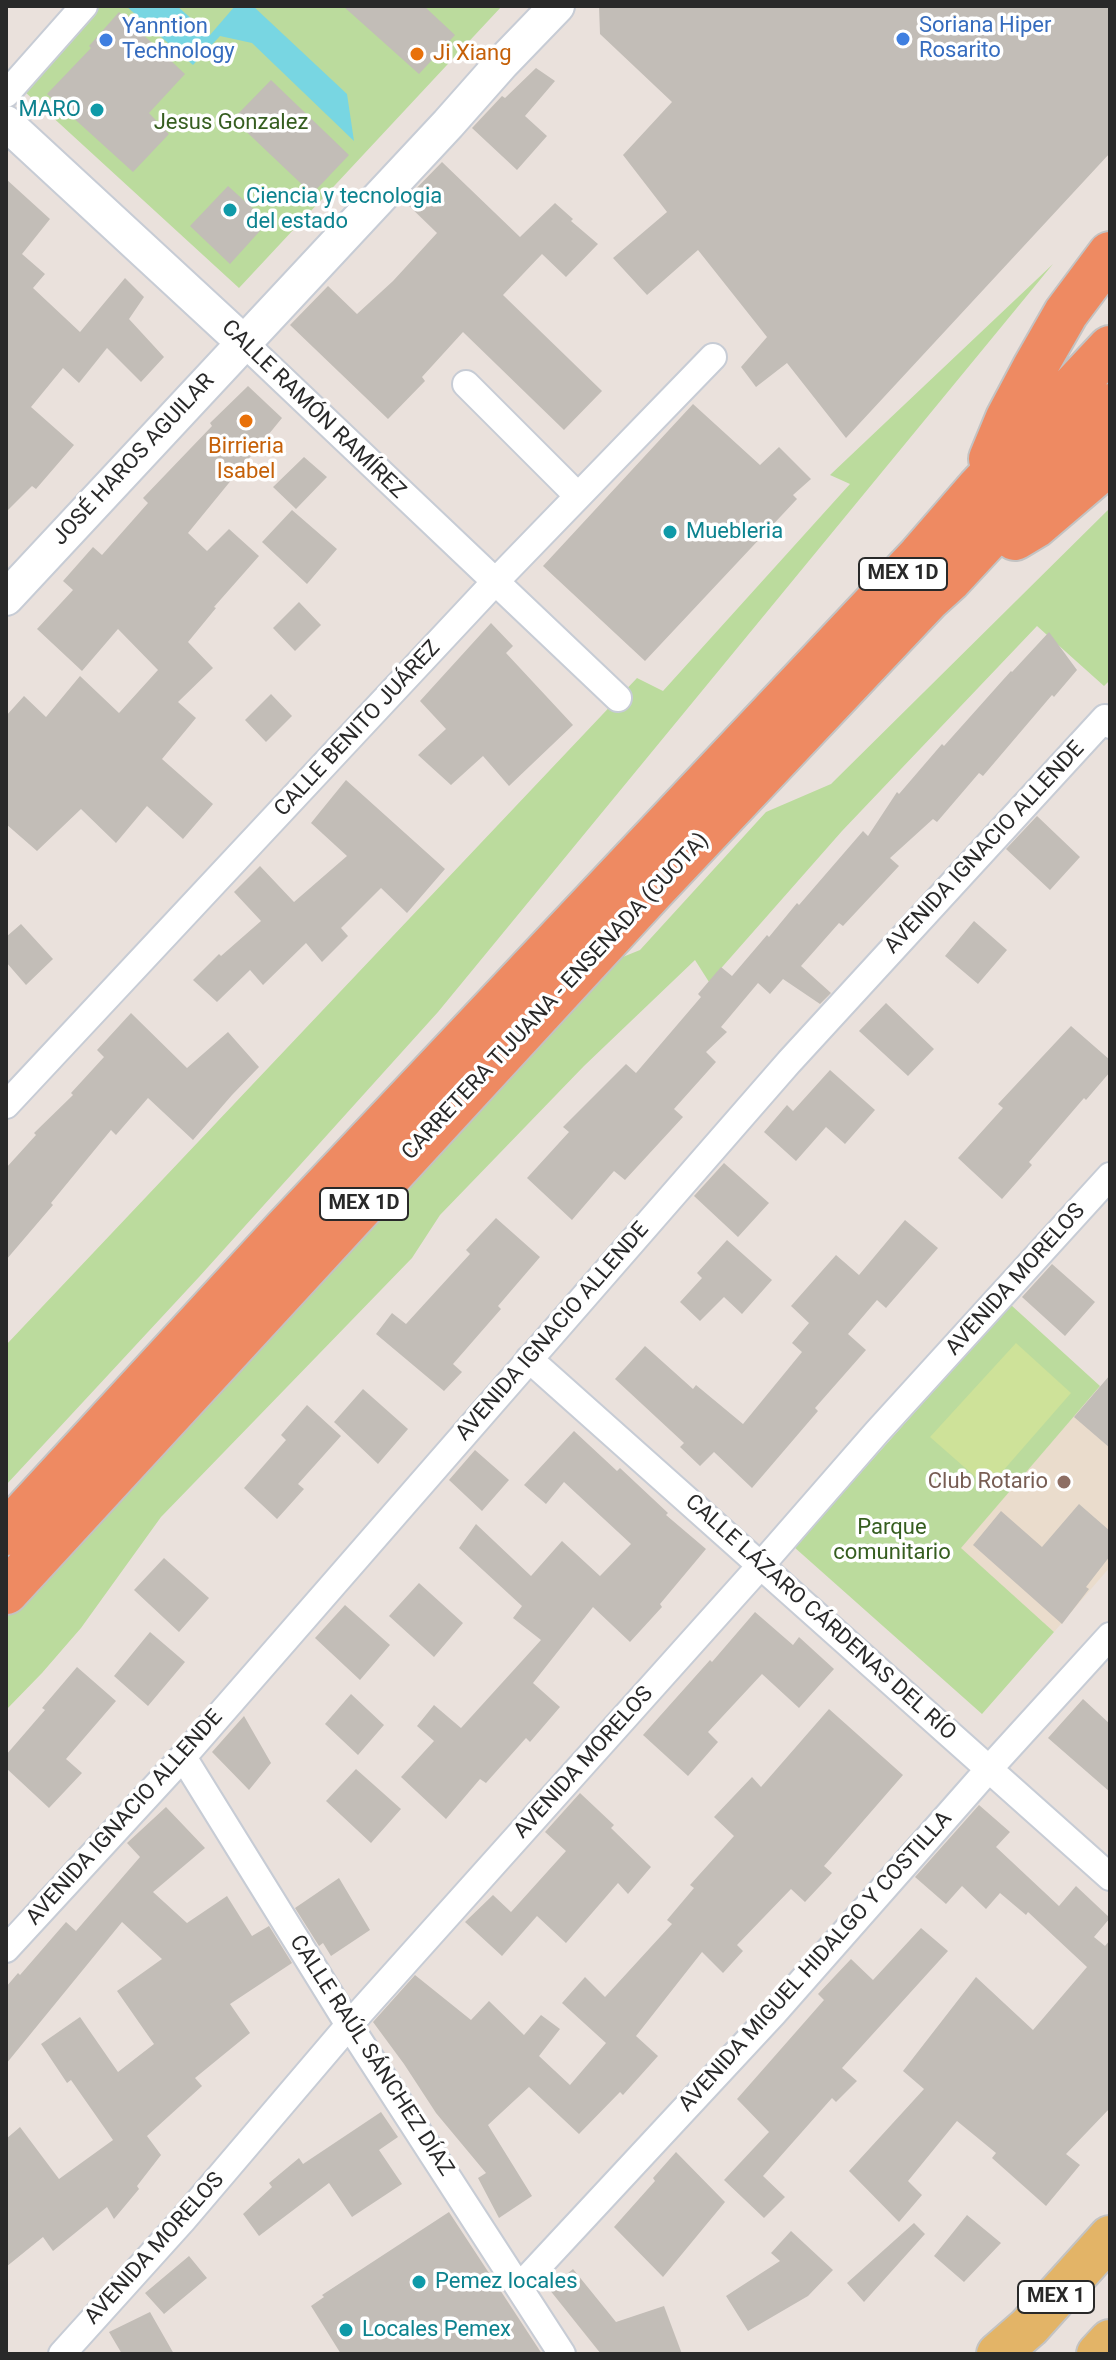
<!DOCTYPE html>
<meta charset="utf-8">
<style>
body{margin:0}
#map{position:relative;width:1116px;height:2360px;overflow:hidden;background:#eae1dc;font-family:Roboto,sans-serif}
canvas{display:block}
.frame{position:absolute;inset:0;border:8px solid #292929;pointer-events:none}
</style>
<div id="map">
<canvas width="1116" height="2360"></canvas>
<div class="frame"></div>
</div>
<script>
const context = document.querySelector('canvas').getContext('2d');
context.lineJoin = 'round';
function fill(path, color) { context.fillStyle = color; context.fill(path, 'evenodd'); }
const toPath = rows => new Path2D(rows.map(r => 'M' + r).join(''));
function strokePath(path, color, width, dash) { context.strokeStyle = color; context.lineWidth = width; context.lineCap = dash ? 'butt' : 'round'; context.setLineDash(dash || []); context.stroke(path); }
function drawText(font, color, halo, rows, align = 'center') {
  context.font = font + ' Roboto,sans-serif'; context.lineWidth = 7; context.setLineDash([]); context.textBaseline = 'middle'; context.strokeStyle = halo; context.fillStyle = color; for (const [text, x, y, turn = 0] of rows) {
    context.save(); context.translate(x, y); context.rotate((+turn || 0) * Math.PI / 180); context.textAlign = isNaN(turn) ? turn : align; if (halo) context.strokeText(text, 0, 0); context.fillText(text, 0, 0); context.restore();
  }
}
fill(toPath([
 [1100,1386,1110,1394,1110,1567,1054,1632,960,1548]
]), '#eadccc');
fill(toPath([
 [100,6,502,6,239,288,24,91],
 [1053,264,438,1012,199,1277,6,1485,6,1345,637,678,663,691,850,484,830,475],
 [1110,508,1110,680,1104,686,1037,626,842,831,709,982,695,960,584,1066,440,1215,412,1258,161,1517,81,1628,42,1673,6,1710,6,1612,416,1180,608,963,640,950,766,812,831,784],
 [1011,1305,1100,1386,961,1548,1054,1632,982,1714,794,1547]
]), '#bbdb9d');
fill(toPath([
 [1016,1343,1071,1393,988,1488,930,1437]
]), '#cee299');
fill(toPath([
 [126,6,177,6,210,35,235,6,253,6,347,94,354,141,252,43,220,36,193,65]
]), '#78d6e2');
fill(toPath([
 [343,6,424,6,455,35,419,74],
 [599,6,1110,6,1110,153,846,438,787,363,756,387,741,367,767,337,698,250,647,295,613,258,667,212,623,155,672,102,600,34],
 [119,12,185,74,149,113,169,134,133,172,47,94,91,48,89,46],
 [536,68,555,81,525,116,547,136,517,170,472,128,502,96,505,98],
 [271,80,349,155,312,194,233,119],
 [442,162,520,237,555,203,573,219,571,221,598,244,566,277,542,254,503,295,602,391,564,430,463,332,422,377,425,381,388,419,290,325,328,286,357,314,393,281,437,233,404,201],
 [6,179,50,219,22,254,45,274,33,288,80,332,125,278,144,297,129,319,164,357,141,382,107,348,79,383,63,368,31,407,74,445,36,489,32,486,6,512],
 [228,186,268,222,230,264,190,226],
 [248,386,282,418,188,533,207,551,229,529,259,556,214,607,216,608,188,642,213,668,178,702,196,718,162,759,213,804,183,839,147,806,116,843,81,809,37,851,6,824,6,716,24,696,46,717,80,676,119,713,158,670,118,629,82,671,37,629,73,590,63,581,93,547,102,555,148,503,143,498,212,426,210,423],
 [693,404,760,465,779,447,811,479,793,495,797,499,645,661,543,566],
 [304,457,327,477,296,509,273,487],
 [292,510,337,549,307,584,262,542],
 [299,602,321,625,295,651,273,628],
 [491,623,513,646,506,653,573,725,509,786,483,756,451,785,418,755,446,729,420,701],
 [1049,632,1077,670,1054,697,1052,695,983,776,979,773,937,822,933,819,890,858,899,866,843,926,839,923,801,966,831,993,820,1004,783,979,770,994,758,983,721,1027,727,1032,706,1052,716,1062,674,1109,683,1117,625,1180,614,1171,572,1220,527,1178,569,1132,563,1127,626,1064,636,1073,701,997,698,994,721,967,732,976,767,935,769,937,797,903,799,905,863,831,868,836,897,792,899,794,942,744,944,746,1011,671,1012,672],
 [271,694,292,716,266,742,245,720],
 [346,780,445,869,407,913,381,888,341,928,348,936,322,962,306,943,263,985,250,970,217,1002,193,980,219,954,221,956,261,921,234,892,260,866,294,902,347,856,311,823],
 [1037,816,1080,857,1050,890,1006,849],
 [974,921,1007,950,978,984,945,956],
 [21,924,53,959,26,985,6,962,6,937],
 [886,1003,934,1049,908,1076,859,1031],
 [131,1013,187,1068,228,1032,259,1067,232,1095,193,1140,148,1098,116,1135,111,1130,51,1203,53,1205,6,1260,6,1168,36,1135,34,1133,73,1095,71,1093,104,1057,97,1050],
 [1071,1026,1110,1060,1110,1072,1086,1100,1084,1098,1029,1162,1032,1165,1002,1199,958,1158,1003,1108,998,1104],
 [830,1070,875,1110,845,1144,826,1127,796,1161,764,1132,787,1105,793,1111],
 [724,1163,769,1203,738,1237,694,1196],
 [496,1218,540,1257,498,1306,501,1309,453,1364,462,1372,444,1391,376,1334,392,1313,406,1324,470,1254,466,1250],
 [905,1220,938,1248,886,1308,877,1300,848,1334,866,1350,815,1408,818,1411,752,1488,714,1452,700,1466,680,1447,684,1443,615,1379,645,1346,693,1389,696,1385,743,1424,802,1352,792,1343,809,1323,791,1306,836,1255,859,1275],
 [727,1240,772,1280,742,1314,724,1297,700,1321,680,1302,702,1278,697,1273],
 [1052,1264,1095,1302,1065,1336,1022,1297],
 [1110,1375,1110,1448,1074,1417],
 [363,1389,408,1429,378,1464,334,1422],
 [307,1405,341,1436,298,1484,304,1489,277,1519,244,1488,286,1440,281,1435],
 [574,1431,617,1471,620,1468,668,1513,666,1515,706,1549,660,1604,662,1607,630,1642,593,1607,533,1683,560,1707,530,1742,526,1738,486,1783,480,1779,446,1819,401,1777,434,1741,417,1726,434,1705,461,1728,541,1640,513,1618,522,1606,459,1548,476,1524,531,1576,562,1541,600,1576,631,1544,564,1482,546,1504,524,1485],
 [475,1450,509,1480,482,1511,449,1480],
 [1079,1504,1110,1531,1110,1556,1086,1587,1089,1589,1062,1624,973,1545,1001,1511,1042,1547],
 [164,1558,209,1598,179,1632,134,1590],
 [419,1583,463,1623,434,1657,389,1616],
 [345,1605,390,1645,360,1680,315,1638],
 [755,1612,793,1645,799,1637,834,1669,799,1708,762,1674,708,1732,718,1742,688,1776,643,1735,710,1660,712,1662],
 [150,1632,185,1662,148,1706,114,1676],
 [77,1667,116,1701,66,1759,82,1773,49,1808,6,1768,6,1755,45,1710,42,1708],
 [351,1694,384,1725,358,1755,325,1724],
 [1083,1699,1110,1724,1110,1792,1048,1738],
 [829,1709,903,1775,824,1866,832,1873,805,1902,791,1889,737,1945,743,1951,723,1973,702,1952,636,2036,658,2056,623,2095,620,2092,579,2134,529,2087,488,2125,532,2196,499,2218,478,2178,486,2173,436,2113,404,2064,373,2022,415,1975,471,2020,489,2001,524,2035,541,2015,560,2029,539,2056,570,2085,606,2043,562,2003,585,1977,605,1997,672,1924,667,1920,694,1888,690,1885,734,1836,714,1817,752,1777,761,1787],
 [244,1716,271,1763,249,1790,212,1752],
 [356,1769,401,1809,371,1843,326,1801],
 [580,1793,614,1825,611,1828,651,1867,628,1894,618,1883,566,1943,537,1916,502,1956,465,1922,493,1895,511,1912,566,1851,545,1832],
 [979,1805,1010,1832,996,1847,1059,1906,1076,1886,1110,1918,1094,1937,1105,1946,1110,1940,1110,2108,1066,2154,1080,2165,1046,2206,992,2158,996,2153,957,2121,908,2181,922,2195,899,2222,849,2171,924,2089,903,2071,976,1977,1033,2030,1087,1967,1028,1912,1026,1915,1000,1893,986,1909,962,1886,946,1904,915,1877],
 [166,1807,205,1848,153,1892,187,1923,227,1896,252,1936,269,1926,292,1963,230,2004,250,2033,195,2078,202,2086,147,2136,161,2155,137,2186,139,2189,114,2219,107,2207,53,2251,43,2237,6,2267,6,2139,20,2127,59,2179,113,2140,71,2080,67,2083,41,2044,80,2017,118,2072,154,2044,117,1991,162,1959,122,1922,6,2064,6,1987,18,1973,20,1975,66,1922,76,1931,140,1857,127,1843],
 [339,1878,370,1930,331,1956,323,1943,319,1946,295,1908],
 [921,1928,948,1951,842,2068,857,2081,836,2102,832,2098,763,2176,785,2197,764,2218,724,2180,769,2132,737,2099,824,2000,818,1994,851,1959,873,1980],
 [381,2112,398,2137,379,2150,402,2184,352,2217,329,2183,259,2236,243,2214,272,2187,269,2183,299,2158,303,2164],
 [676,2152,725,2202,663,2277,614,2227,655,2181,653,2178],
 [449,2212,542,2354,341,2354,311,2306,324,2297,322,2295],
 [967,2215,1001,2243,964,2282,934,2256],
 [914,2223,925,2234,864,2302,847,2283],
 [791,2231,833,2270,808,2296,748,2331,726,2296,780,2261,771,2253],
 [189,2256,207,2278,164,2314,145,2293],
 [573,2269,616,2322,664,2306,682,2354,601,2354,549,2289],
 [150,2312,174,2354,122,2354,109,2332]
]), '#c2bdb7');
const minor = toPath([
 [6,94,84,6],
 [243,342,618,698],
 [466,384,578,496],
 [6,1105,495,582,713,357],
 [529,1359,1110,1877],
 [183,1757,349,2025,562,2354],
 [6,1949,183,1757,789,1062,1105,718,1110,725],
 [520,2286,773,2014,988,1770,1110,1636],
 [62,2354,182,2221,349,2025,762,1564,877,1432,1110,1176]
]);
const tertiary = toPath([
 [6,123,243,342],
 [6,598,448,124,502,63,557,6]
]);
const primary = toPath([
 [998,2354,1029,2327,1110,2237],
 [1098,2354,1110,2341]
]);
const motorway = toPath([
 [991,459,1008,418,1034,369,1066,313,1110,254],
 [1015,538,1035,526,1110,462],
 [6,1533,284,1231,920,556,979,488,1110,348],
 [6,1592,652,891,928,599,949,580,1110,406]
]);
strokePath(minor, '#c7ccd5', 30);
strokePath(tertiary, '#c7ccd5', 38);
strokePath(primary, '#c3c3c3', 46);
strokePath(motorway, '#c3c3c3', 48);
strokePath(minor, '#fff', 26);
strokePath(tertiary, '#fff', 34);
strokePath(primary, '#e3b467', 42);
strokePath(motorway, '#ee8a62', 44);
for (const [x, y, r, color] of [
 [903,39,8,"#3f7fe0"],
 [106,40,8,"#3f7fe0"],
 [417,54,8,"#e8710a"],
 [97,110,8,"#0f9aa8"],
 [230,210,8,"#0f9aa8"],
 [246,421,8,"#e8710a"],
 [670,532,8,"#0f9aa8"],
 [1064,1482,8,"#8d6e63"],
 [419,2282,8,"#0f9aa8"],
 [346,2330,8,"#0f9aa8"]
]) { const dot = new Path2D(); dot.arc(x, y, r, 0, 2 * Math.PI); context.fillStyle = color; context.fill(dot); strokePath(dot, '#fff', 3); }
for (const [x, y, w] of [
 [903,574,88],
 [364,1204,88],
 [1056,2297,76]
]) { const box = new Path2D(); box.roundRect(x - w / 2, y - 16, w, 32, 6); context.fillStyle = '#fff'; context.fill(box); strokePath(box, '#292929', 2); }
drawText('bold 20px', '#292929', null, [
 ["MEX 1D",903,574],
 ["MEX 1D",364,1204],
 ["MEX 1",1056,2297]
]);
drawText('22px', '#366cbe', '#fff', [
 ["Soriana Hiper",919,26],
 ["Rosarito",919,51],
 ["Yanntion",122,27],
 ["Technology",122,52]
], 'left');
drawText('22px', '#c56008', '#fff', [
 ["Ji Xiang",433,54],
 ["Birrieria",246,447,"center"],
 ["Isabel",246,472,"center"]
], 'left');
drawText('22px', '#0d838f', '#fff', [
 ["MARO",81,110,"right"],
 ["Ciencia y tecnologia",246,197],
 ["del estado",246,222],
 ["Muebleria",686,532],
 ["Pemez locales",435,2282],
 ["Locales Pemex",362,2330]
], 'left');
drawText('22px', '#365e20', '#fff', [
 ["Jesus Gonzalez",231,123],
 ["Parque",892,1528],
 ["comunitario",892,1553]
]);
drawText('22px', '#292929', '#fff', [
 ["CALLE RAMÓN RAMÍREZ",313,410,44],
 ["JOSÉ HAROS AGUILAR",134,460,-47],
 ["CALLE BENITO JUÁREZ",358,729,-47],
 ["AVENIDA IGNACIO ALLENDE",985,848,-47],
 ["CARRETERA TIJUANA - ENSENADA (CUOTA)",556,997,-47],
 ["AVENIDA MORELOS",1016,1280,-48],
 ["AVENIDA IGNACIO ALLENDE",553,1332,-49],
 ["CALLE LÁZARO CÁRDENAS DEL RÍO",820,1618,42],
 ["AVENIDA MORELOS",584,1763,-48],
 ["AVENIDA IGNACIO ALLENDE",125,1818,-48],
 ["AVENIDA MIGUEL HIDALGO Y COSTILLA",816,1962,-48],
 ["CALLE RAÚL SÁNCHEZ DÍAZ",371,2056,57],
 ["AVENIDA MORELOS",155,2249,-48]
]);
drawText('22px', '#785e54', '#fff', [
 ["Club Rotario",1048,1482]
], 'right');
</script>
